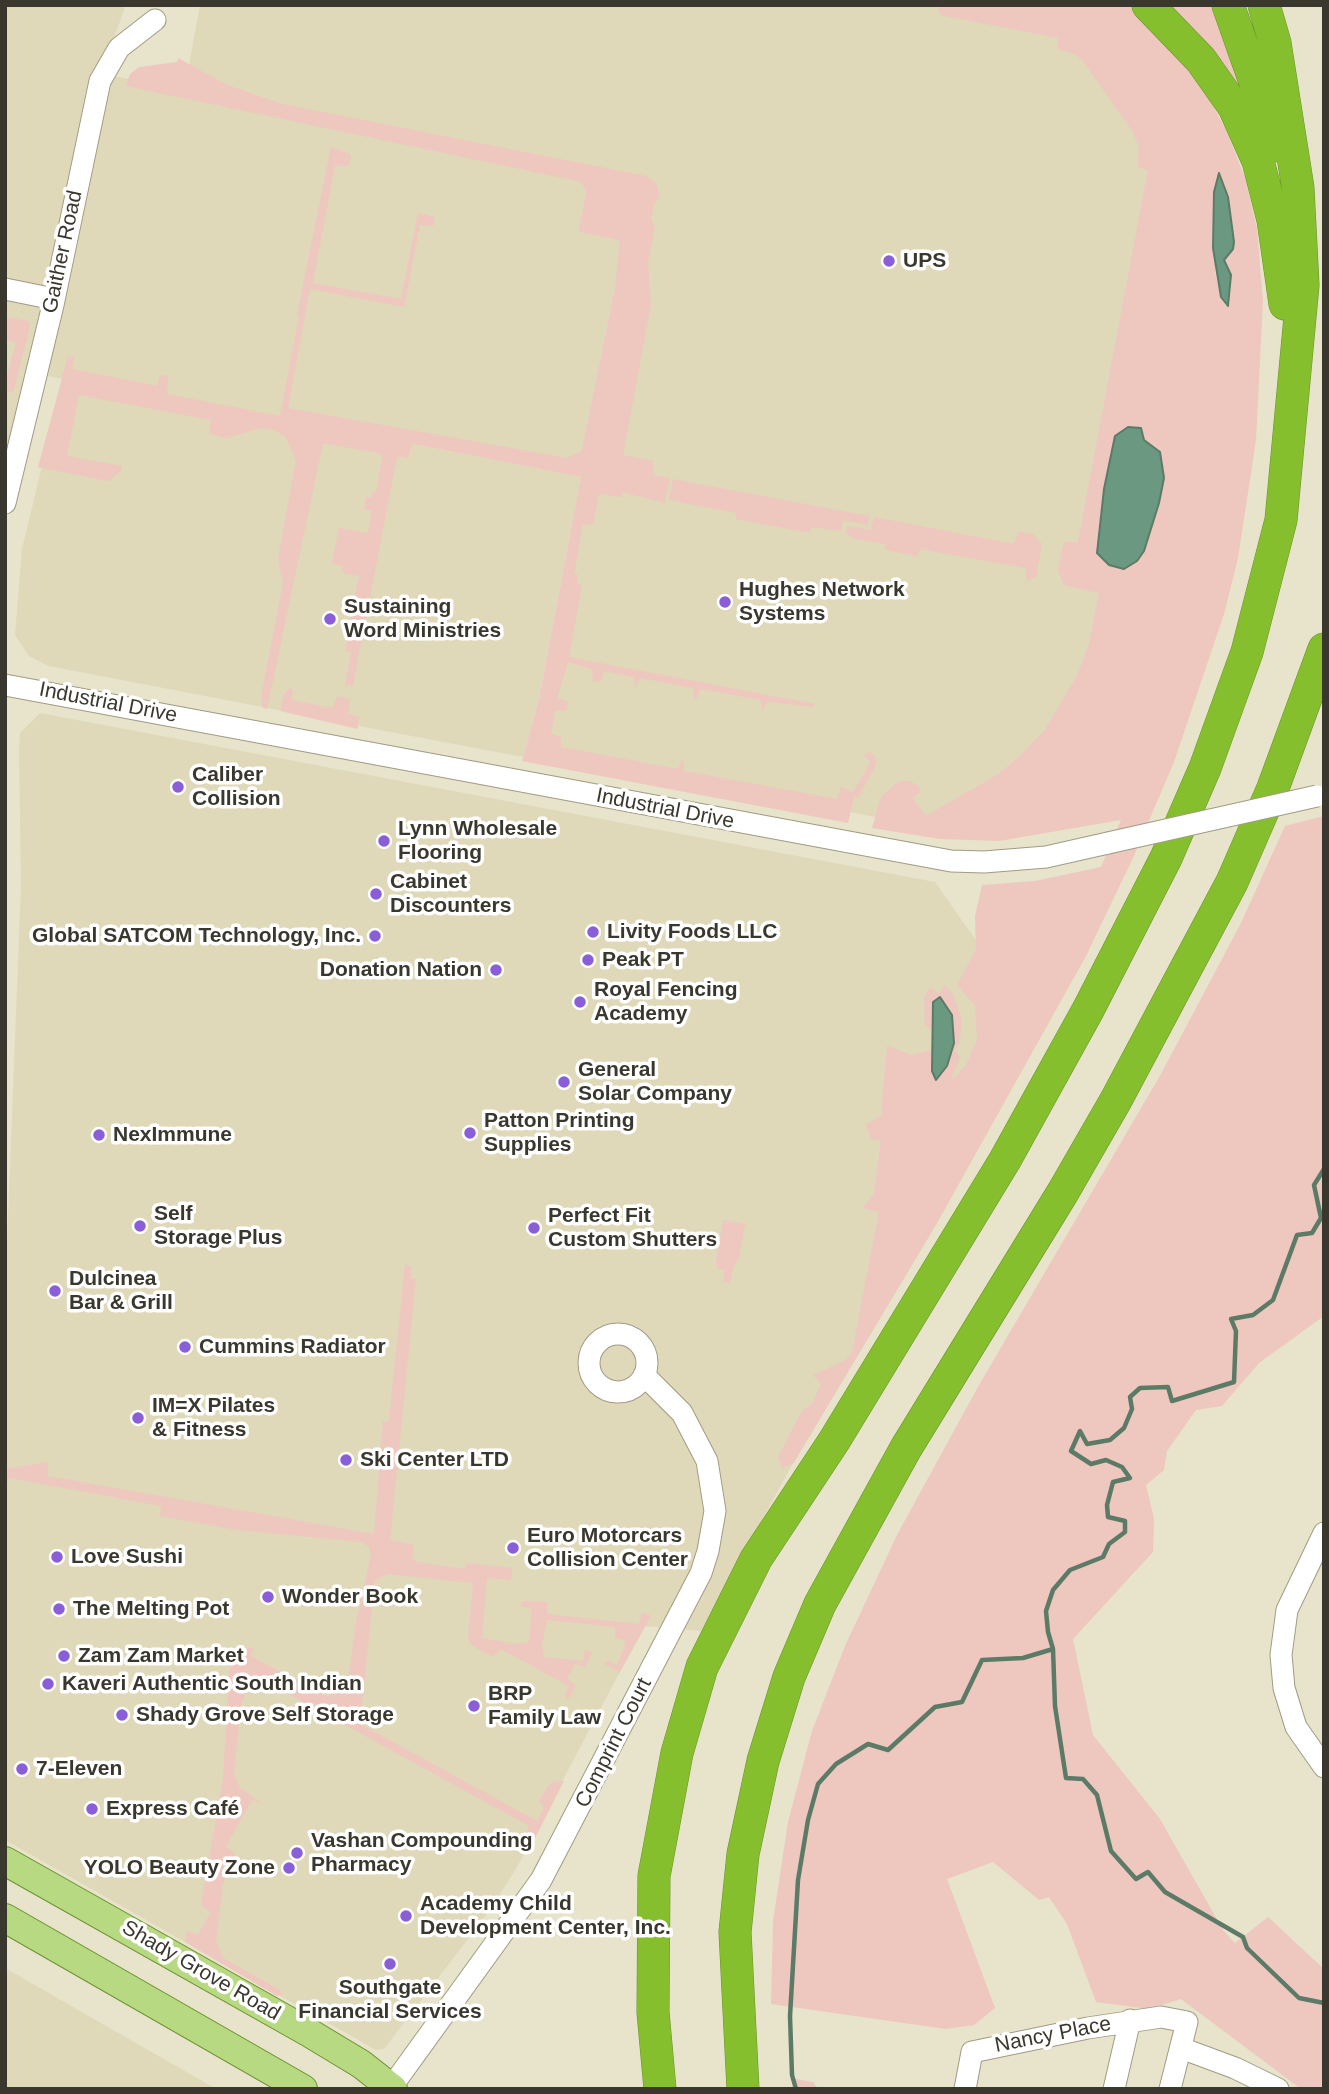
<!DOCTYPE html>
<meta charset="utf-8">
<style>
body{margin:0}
#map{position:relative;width:1329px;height:2094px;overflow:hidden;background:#e8e3cb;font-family:Arial,sans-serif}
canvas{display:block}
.frame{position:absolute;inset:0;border:7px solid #3a382e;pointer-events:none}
</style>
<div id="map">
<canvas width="1329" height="2094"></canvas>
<div class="frame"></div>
</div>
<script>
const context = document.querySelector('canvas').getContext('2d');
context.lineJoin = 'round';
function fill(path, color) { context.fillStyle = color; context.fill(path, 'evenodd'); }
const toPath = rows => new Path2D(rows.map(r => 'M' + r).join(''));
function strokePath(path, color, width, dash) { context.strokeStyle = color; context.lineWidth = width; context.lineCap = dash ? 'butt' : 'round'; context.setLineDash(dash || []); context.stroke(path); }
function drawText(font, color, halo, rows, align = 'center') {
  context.font = font + ' Arial,sans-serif'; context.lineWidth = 7; context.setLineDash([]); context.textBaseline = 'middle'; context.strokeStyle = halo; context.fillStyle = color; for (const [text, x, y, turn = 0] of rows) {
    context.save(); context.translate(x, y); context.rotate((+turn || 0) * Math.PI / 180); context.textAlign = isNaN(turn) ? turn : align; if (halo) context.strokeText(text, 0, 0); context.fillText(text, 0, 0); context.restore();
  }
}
fill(toPath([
 [5,5,126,5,101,73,184,92,200,5,978,5,1071,24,1162,169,1086,562,1109,591,1084,690,1028,759,929,827,536,753,590,472,402,436,398,457,406,458,410,455,412,444,581,477,539,700,523,757,359,726,357,716,348,715,346,723,49,666,29,656,15,635,22,549,63,379,33,373,5,487],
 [40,713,935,882,1034,1023,701,1631,644,1626,517,1867,490,1910,384,2049,376,2050,5,1840,5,1292,21,886,19,750,20,733],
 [5,1968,216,2089,5,2089]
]), '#dfd8b9');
fill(toPath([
 [938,5,1130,5,1179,55,1207,95,1226,130,1245,178,1257,229,1263,301,1256,440,1238,558,1224,614,1174,762,1133,858,1086,956,936,1225,793,1464,782,1468,778,1457,802,1411,813,1403,821,1383,813,1375,846,1360,852,1352,879,1212,863,1208,874,1194,881,1141,871,1139,866,1124,881,1116,887,1046,911,1055,934,1050,932,1075,936,1080,934,1021,934,1031,925,1025,924,998,930,987,939,994,945,985,952,993,962,1019,960,1041,955,1050,960,1058,951,1079,955,1078,967,1063,977,1040,975,1005,957,985,976,950,975,916,982,885,1035,881,1101,867,1121,820,999,841,940,839,872,828,881,797,899,781,910,781,919,787,920,792,912,798,926,816,997,775,1018,758,1045,730,1078,674,1089,644,1099,593,1064,585,1058,570,1064,542,1078,542,1148,170,1138,167,1139,147,1133,132,1083,61,1075,54,1057,49,1058,38,940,15],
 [1220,173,1228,197,1230,253,1224,260,1231,288,1229,305,1225,305,1221,297,1215,271],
 [1128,427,1141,428,1144,440,1162,458,1164,478,1159,503,1144,551,1137,561,1124,569,1109,565,1097,553,1104,489,1115,436],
 [1170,5,1222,5,1259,122],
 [178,58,227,85,282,104,646,176,656,183,660,196,654,204,651,220,655,227,648,262,651,304,623,455,653,461,653,475,670,478,665,503,622,492,621,497,599,494,593,525,583,524,574,574,578,575,577,584,582,585,569,657,815,704,814,707,767,702,762,712,761,700,700,689,697,698,694,700,693,688,640,678,635,689,634,677,604,671,601,681,593,682,592,669,568,662,557,698,568,702,567,710,555,711,551,734,561,737,561,747,678,769,683,759,684,771,837,799,841,787,853,792,871,762,864,755,870,752,876,757,876,764,858,798,854,797,848,823,522,761,539,700,581,477,413,444,408,458,397,457,365,623,375,627,364,626,353,686,345,685,351,652,345,651,359,576,342,573,343,566,332,563,339,528,368,533,372,511,364,509,366,497,371,498,373,492,376,492,383,454,323,443,267,709,263,708,261,698,283,583,278,558,296,461,286,437,274,430,261,428,227,438,209,434,211,420,79,395,67,456,122,466,121,471,108,481,38,467,68,356,74,358,72,369,157,386,160,375,168,376,167,394,280,416,299,316,297,315,331,147,350,154,351,158,348,166,335,165,313,283,401,299,418,213,435,217,433,226,420,225,404,307,310,289,288,408,567,458,582,451,615,289,620,240,579,232,586,192,582,182,126,86,130,74,139,67,177,62],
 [5,317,28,321,30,326,13,393,5,391,5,383,16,343,5,339],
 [673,479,869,516,868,525,843,520,841,531,811,527,810,533,736,519,736,513,669,500],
 [874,517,1014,544,1018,532,1033,534,1042,544,1036,577,1027,581,1025,568,920,549,917,556,885,550,885,544,852,538,846,533,847,526,871,530],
 [290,688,293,690,292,700,333,708,337,696,350,699,348,714,359,717,358,729,280,711,284,694],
 [1324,816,1324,1316,1259,1363,1222,1406,1196,1410,1167,1451,1164,1470,1146,1485,1154,1519,1153,1552,1073,1639,1093,1735,1160,1819,1223,1930,1235,1943,1268,1917,1324,1969,1324,2089,1301,2089,1181,1999,1149,2009,1096,2002,1067,1924,1049,1897,1039,1900,993,1862,947,1879,995,2008,974,2025,946,2029,771,2004,773,1921,788,1822,812,1731,845,1646,897,1535,979,1385,1161,1074,1241,923,1285,826],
 [723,1220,745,1224,739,1258,733,1268,730,1283,723,1282,725,1270,717,1269,716,1262],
 [405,1264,411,1267,411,1278,416,1279,390,1540,414,1545,412,1557,417,1562,465,1569,467,1563,512,1568,511,1580,487,1578,482,1638,516,1644,529,1642,532,1609,521,1606,523,1601,547,1602,547,1614,639,1624,642,1612,651,1616,620,1672,604,1664,608,1661,617,1665,624,1647,625,1640,615,1638,615,1627,547,1620,542,1645,544,1657,583,1661,585,1650,592,1652,585,1667,575,1664,567,1678,576,1686,568,1699,565,1696,569,1686,501,1649,493,1657,471,1645,468,1637,473,1583,388,1574,375,1580,360,1724,537,1821,544,1807,539,1801,548,1786,555,1781,564,1781,532,1844,524,1838,529,1826,256,1676,241,1703,234,1775,240,1788,263,1804,252,1800,226,1846,235,1854,223,1884,216,1941,223,1958,280,1990,281,1995,277,1996,185,1942,187,1931,198,1935,211,1912,201,1905,223,1779,230,1664,238,1651,250,1647,254,1649,250,1656,329,1697,335,1685,348,1683,356,1623,371,1556,369,1547,362,1542,237,1530,160,1516,161,1506,9,1478,5,1489,5,1469,48,1462,48,1476,374,1534,383,1421,389,1421],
 [791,2078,813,2082,818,2089,794,2089]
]), '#eec7bf');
const water = toPath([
 [1219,173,1228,197,1234,242,1233,249,1224,260,1231,275,1228,306,1221,297,1213,248,1214,192,1219,173],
 [1128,427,1141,428,1144,440,1160,452,1164,478,1159,503,1144,551,1137,561,1124,569,1109,565,1097,553,1104,489,1115,436,1128,427],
 [940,997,952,1015,954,1043,947,1066,936,1080,932,1071,933,1002,940,997]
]);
fill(water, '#6a9880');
strokePath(water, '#5c7b67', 2);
strokePath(toPath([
 [1324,1169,1314,1185,1321,1218,1312,1233,1297,1235,1273,1300,1253,1315,1231,1319,1236,1331,1234,1382,1172,1401,1168,1387,1140,1388,1130,1397,1132,1409,1124,1428,1110,1440,1087,1444,1080,1431,1071,1451,1091,1464,1106,1460,1122,1467,1130,1478,1113,1482,1107,1505,1108,1517,1125,1521,1125,1532,1109,1544,1103,1557,1070,1570,1053,1590,1046,1611,1048,1632,1053,1649,1055,1706,1066,1778,1083,1779,1097,1795,1111,1851,1136,1879,1148,1872,1165,1892,1243,1937,1247,1948,1299,1998,1324,2003],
 [796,2089,792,2075,790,2016,798,1880,808,1820,818,1784,836,1764,868,1744,888,1750,935,1707,962,1702,982,1660,1023,1658,1053,1649]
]), '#5c7b67', 4.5);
const minor = toPath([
 [5,289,54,299],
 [5,503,53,305,100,81,119,48,155,20],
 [5,685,951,861,984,862,1046,857,1108,843],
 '589 1363a29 29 0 1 1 58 0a29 29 0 1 1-58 0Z',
 [1324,1533,1287,1610,1281,1655,1284,1688,1296,1727,1324,1767],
 [1181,2048,1235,2068,1278,2089],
 [390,2089,541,1880,701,1573,708,1551,715,1511,707,1461,682,1413,644,1375],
 [965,2089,972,2052,1088,2028,1161,2017,1187,2022,1170,2089],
 [1114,2089,1130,2020]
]);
const major = toPath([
 [5,1861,308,2032,361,2064,393,2089],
 [5,1918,303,2089]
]);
const highway = toPath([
 [1148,5,1201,60,1234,107,1258,161,1273,220,1285,304],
 [1228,5,1266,113,1273,146],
 [660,2089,653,2012,654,1876,677,1753,702,1667,756,1559,834,1441,1005,1160,1088,1010,1166,858,1205,768,1247,652,1281,520,1303,285,1298,188,1275,43,1264,5],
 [743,2089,735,1932,743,1854,763,1761,789,1677,820,1604,906,1448,1063,1192,1116,1100,1232,882,1273,788,1324,649]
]);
strokePath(minor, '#a09b84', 23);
strokePath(major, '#6b902d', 30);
strokePath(highway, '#6b902d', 33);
strokePath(minor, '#fff', 21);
strokePath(major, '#b6d981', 28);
strokePath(highway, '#86bf2d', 32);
const minorBridge = toPath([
 [1108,843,1317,796]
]);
strokePath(minorBridge, '#a09b84', 23, []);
strokePath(minorBridge, '#fff', 21);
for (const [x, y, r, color] of [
 [889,261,7,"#895ed8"],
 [725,602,7,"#895ed8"],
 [330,619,7,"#895ed8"],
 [178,787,7,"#895ed8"],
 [384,841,7,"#895ed8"],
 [376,894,7,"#895ed8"],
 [593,932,7,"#895ed8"],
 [375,936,7,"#895ed8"],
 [588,960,7,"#895ed8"],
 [496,970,7,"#895ed8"],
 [580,1002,7,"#895ed8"],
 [564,1082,7,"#895ed8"],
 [470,1133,7,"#895ed8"],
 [99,1135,7,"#895ed8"],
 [140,1226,7,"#895ed8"],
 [534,1228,7,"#895ed8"],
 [55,1291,7,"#895ed8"],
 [185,1347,7,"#895ed8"],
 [138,1418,7,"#895ed8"],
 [346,1460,7,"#895ed8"],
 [513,1548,7,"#895ed8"],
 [57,1557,7,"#895ed8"],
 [268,1597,7,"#895ed8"],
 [59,1609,7,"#895ed8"],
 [64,1656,7,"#895ed8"],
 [48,1684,7,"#895ed8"],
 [474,1706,7,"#895ed8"],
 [122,1715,7,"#895ed8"],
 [22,1769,7,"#895ed8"],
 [92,1809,7,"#895ed8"],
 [297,1853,7,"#895ed8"],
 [289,1868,7,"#895ed8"],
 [406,1916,7,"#895ed8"],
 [390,1964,7,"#895ed8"]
]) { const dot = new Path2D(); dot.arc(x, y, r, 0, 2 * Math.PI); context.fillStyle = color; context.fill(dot); strokePath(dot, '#fff', 2.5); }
drawText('21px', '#3a382e', '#fff', [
 ["Gaither Road",63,252,-78],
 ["Industrial Drive",108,703,11],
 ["Industrial Drive",665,809,11],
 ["Comprint Court",614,1743,-63],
 ["Shady Grove Road",201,1971,30],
 ["Nancy Place",1053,2035,-11]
]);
drawText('bold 21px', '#3a382e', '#fff', [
 ["UPS",903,261],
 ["Hughes Network",739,590],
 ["Systems",739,614],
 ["Sustaining",344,607],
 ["Word Ministries",344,631],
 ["Caliber",192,775],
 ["Collision",192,799],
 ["Lynn Wholesale",398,829],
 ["Flooring",398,853],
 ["Cabinet",390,882],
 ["Discounters",390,906],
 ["Livity Foods LLC",607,932],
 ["Global SATCOM Technology, Inc.",361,936,"right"],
 ["Peak PT",602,960],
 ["Donation Nation",482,970,"right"],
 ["Royal Fencing",594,990],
 ["Academy",594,1014],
 ["General",578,1070],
 ["Solar Company",578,1094],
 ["Patton Printing",484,1121],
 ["Supplies",484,1145],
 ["NexImmune",113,1135],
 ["Self",154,1214],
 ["Storage Plus",154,1238],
 ["Perfect Fit",548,1216],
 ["Custom Shutters",548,1240],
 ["Dulcinea",69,1279],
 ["Bar & Grill",69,1303],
 ["Cummins Radiator",199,1347],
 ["IM=X Pilates",152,1406],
 ["& Fitness",152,1430],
 ["Ski Center LTD",360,1460],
 ["Euro Motorcars",527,1536],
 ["Collision Center",527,1560],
 ["Love Sushi",71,1557],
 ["Wonder Book",282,1597],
 ["The Melting Pot",73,1609],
 ["Zam Zam Market",78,1656],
 ["Kaveri Authentic South Indian",62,1684],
 ["BRP",488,1694],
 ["Family Law",488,1718],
 ["Shady Grove Self Storage",136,1715],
 ["7-Eleven",36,1769],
 ["Express Café",106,1809],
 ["Vashan Compounding",311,1841],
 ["Pharmacy",311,1865],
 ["YOLO Beauty Zone",275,1868,"right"],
 ["Academy Child",420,1904],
 ["Development Center, Inc.",420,1928],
 ["Southgate",390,1988,"center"],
 ["Financial Services",390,2012,"center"]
], 'left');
</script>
